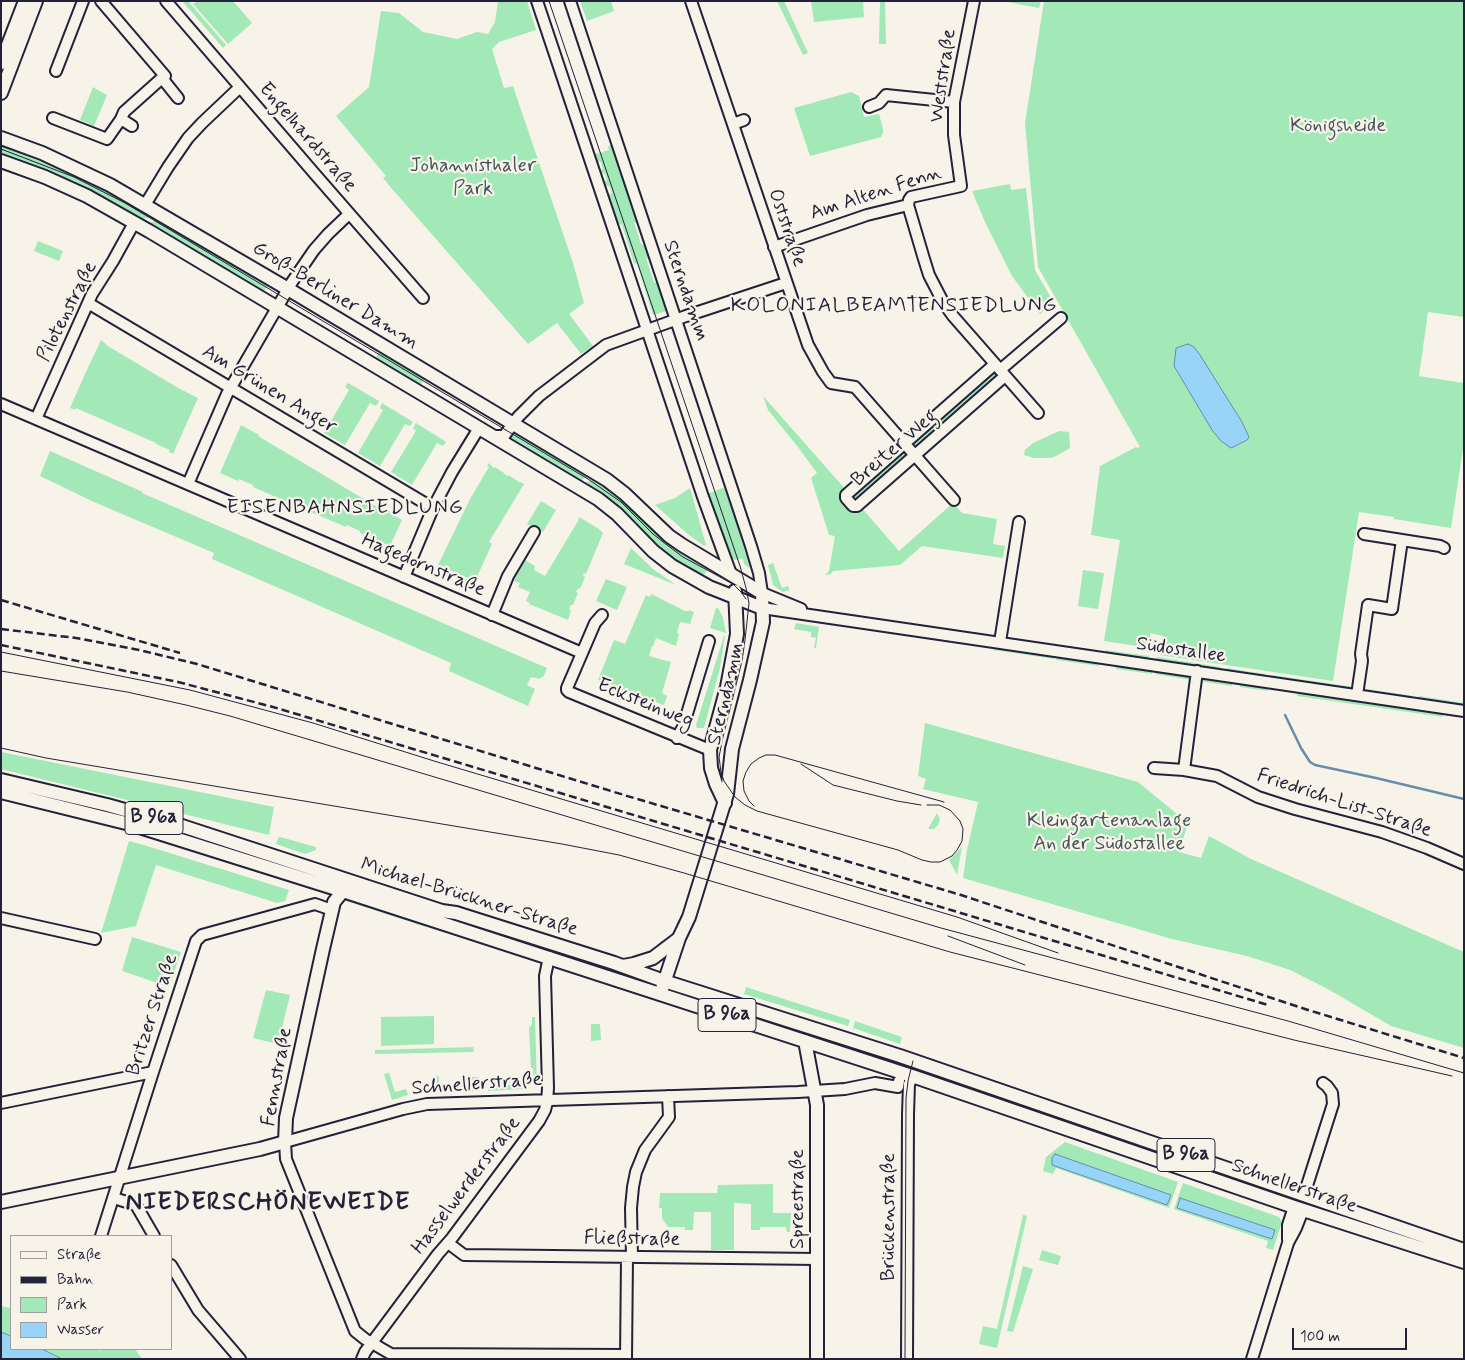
<!DOCTYPE html>
<meta charset="utf-8">
<style>
body{margin:0}
#map{position:relative;width:1465px;height:1360px;overflow:hidden;background:#f7f3e8;font-family:Mynerve,sans-serif}
canvas{display:block}
.frame{position:absolute;inset:0;border:2px solid #22223b;pointer-events:none}
.legend{position:absolute;left:10px;top:1235px;width:162px;height:115px;box-sizing:border-box;background:#f7f3e8;border:1px solid #a29fa3;margin:0;padding:6px 9px;list-style:none;font-size:15px;color:#22223b}
.legend li{display:flex;align-items:center;gap:10px;height:25px}
.legend b{width:25px;border:1px solid #a29fa3}
.scale{position:absolute;left:1292px;top:1328px;width:115px;height:22px;box-sizing:border-box;border:2px solid #22223b;border-top:0;padding-left:6px;font-size:15px;line-height:18px;white-space:nowrap;color:#22223b;-webkit-text-stroke:4px #f7f3e8;paint-order:stroke}
</style>
<div id="map">
<canvas width="1465" height="1360"></canvas>
<div class="frame"></div>
<ul class="legend">
<li><b style="height:6px;background:#f7f3e8"></b>Straße</li>
<li><b style="height:6px;background:#22223b"></b>Bahn</li>
<li><b style="height:14px;background:#a2e9b7"></b>Park</li>
<li><b style="height:14px;background:#97d4f8"></b>Wasser</li>
</ul>
<div class="scale">100 m</div>
</div>
<script>
const context = document.querySelector('canvas').getContext('2d');
context.lineJoin = 'round';
function fill(path, color) { context.fillStyle = color; context.fill(path, 'evenodd'); }
const toPath = rows => new Path2D(rows.map(r => 'M' + r).join(''));
function strokePath(path, color, width, dash) { context.strokeStyle = color; context.lineWidth = width; context.lineCap = dash ? 'butt' : 'round'; context.setLineDash(dash || []); context.stroke(path); }
function drawText(font, color, halo, rows, align = 'center') {
  context.font = font + ' Mynerve,sans-serif'; context.lineWidth = 4.5; context.setLineDash([]); context.textBaseline = 'middle'; context.strokeStyle = halo; context.fillStyle = color; for (const [text, x, y, turn = 0] of rows) {
    context.save(); context.translate(x, y); context.rotate((+turn || 0) * Math.PI / 180); context.textAlign = isNaN(turn) ? turn : align; if (halo) context.strokeText(text, 0, 0); context.fillText(text, 0, 0); context.restore();
  }
}
fill(toPath([
 [182,1,188,1,226,45,223,48],
 [197,1,233,1,252,23,228,44,193,4],
 [498,1,527,1,536,30,499,42,492,49,504,88,513,86,573,263,584,303,569,314,593,346,581,354,557,323,528,344,393,190,383,178,386,176,336,116,369,87,381,11,399,13,423,32,457,39,477,32,488,34,495,22],
 [580,1,611,1,614,11,587,21],
 [777,1,784,1,808,53,803,55],
 [811,1,863,1,864,17,814,22],
 [880,1,885,1,886,44,879,44],
 [1002,1,1041,1,1039,8],
 [1044,1,1464,1,1464,317,1428,312,1419,376,1464,383,1464,442,1451,528,1394,519,1394,517,1359,512,1333,681,1160,655,1163,636,1150,633,1150,648,1104,641,1120,540,1091,535,1100,466,1136,447,1137,448,1140,447,1038,267,1025,123],
 [93,87,107,95,94,126,80,120],
 [851,92,859,96,864,117,879,114,883,129,883,133,881,137,810,156,794,108],
 [1,143,65,168,150,212,148,215,151,217,145,218,142,223,1,157],
 [614,144,641,225,634,222,641,244,649,247,653,261,646,258,654,282,662,285,670,310,653,315,637,264,634,263,622,225,615,222,605,193,612,194,610,187,602,184,600,179,607,181,605,174,598,172,596,168,603,170,601,162,594,160,592,155,609,150,608,146],
 [1010,184,1011,190,1026,188,1035,270,1054,303,1040,314,1012,276,985,222,972,191],
 [158,217,269,283,262,294,152,229,154,226,150,223,156,220],
 [38,241,63,251,59,261,34,251],
 [101,340,106,344,106,345,180,389,198,398,173,454,169,452,170,450,156,444,156,443,76,408,75,410,70,408,85,374],
 [381,349,426,376,419,387,374,361],
 [994,369,1000,375,915,450,910,442],
 [348,383,379,401,376,406,370,403,345,445,324,433,349,390,345,387],
 [763,396,847,491,844,494,860,506,899,551,953,503,962,513,997,519,993,544,1005,546,1003,558,922,546,900,565,833,571,831,574,825,575,829,571,835,536,829,535,811,478,817,473,798,447,768,410],
 [382,403,413,422,410,426,405,424,380,466,358,453,383,410,380,408],
 [416,423,446,442,443,446,437,443,412,485,391,472,416,431,413,428],
 [241,425,259,435,258,436,384,511,385,510,402,520,390,546,360,533,360,531,347,525,346,527,306,510,307,508,293,502,292,504,253,487,253,485,239,479,238,481,220,473],
 [516,430,583,470,582,473,587,477,581,480,579,483,507,440,511,438],
 [1059,431,1069,432,1070,448,1067,450,1052,458,1034,458,1024,455,1025,450,1033,443],
 [903,449,909,455,856,502,851,496],
 [50,451,143,492,142,493,547,668,546,671,543,677,541,677,540,679,531,677,527,685,535,689,528,706,449,671,451,663,212,559,214,553,94,502,40,476],
 [489,463,494,468,495,467,504,473,504,474,508,476,508,475,518,481,519,483,520,482,524,484,489,542,492,544,475,581,438,565,470,499,489,467,487,466],
 [595,477,708,565,709,569,708,569,704,575,711,578,712,582,686,568,668,556,591,489,592,487,585,483,593,480],
 [728,486,756,571,745,565,742,558,736,560,731,558,712,502,707,494],
 [690,488,706,545,704,546,689,535,655,505,675,498],
 [541,501,556,510,543,532,527,524],
 [579,517,599,529,603,533,586,574,584,573,583,575,585,577,580,589,578,588,576,592,578,593,573,605,571,605,569,609,571,610,568,620,529,604,530,603,526,601,530,592,518,587,520,583,514,581,525,560,535,566,534,570,545,576,578,521],
 [631,548,653,569,676,585,624,564],
 [773,563,782,588,788,586,790,590,783,592,773,585,768,565],
 [1083,570,1104,573,1098,609,1078,606],
 [606,579,627,587,617,610,596,601],
 [651,594,685,611,689,611,689,610,694,612,690,624,680,622,677,633,679,634,676,646,656,638,653,646,652,646,649,656,671,662,662,693,667,696,664,705,644,698,643,699,598,680,614,640,625,644,646,595,650,597],
 [716,608,718,608,723,617,726,633,710,628],
 [796,623,819,627,816,648,814,648,816,638,811,637,811,632,794,629],
 [724,636,725,636,720,668,704,728,697,728,696,725],
 [994,647,1053,655,1054,659,994,650],
 [1105,650,1149,656,1148,659,1106,652],
 [1058,656,1098,662,1099,666,1056,660],
 [1157,657,1220,667,1221,670,1156,660],
 [1117,665,1152,670,1152,674,1116,669],
 [1226,668,1265,674,1264,676,1227,671],
 [1156,671,1190,676,1192,680,1155,674],
 [1271,675,1354,687,1352,689,1272,677],
 [1203,678,1233,682,1232,686,1199,681],
 [1241,683,1266,687,1268,691,1240,687],
 [1361,688,1413,696,1411,698,1363,691],
 [1298,692,1442,713,1443,717,1297,696],
 [1419,696,1464,703,1464,706,1418,699],
 [925,723,1138,782,1188,823,1179,852,1201,858,1209,836,1251,859,1464,952,1464,1048,1391,1026,1326,988,1290,970,1247,956,1172,939,963,878,967,850,978,802,923,789,926,779,918,776],
 [1,752,274,807,269,835,1,769],
 [937,813,940,819,938,825,934,829,928,829],
 [280,837,316,847,316,850,305,854,276,844,278,838],
 [129,841,147,846,289,890,285,901,277,903,156,865,136,926,101,933],
 [962,847,957,875,949,860],
 [343,900,347,900,427,925,426,927],
 [132,937,181,952,169,987,122,971],
 [746,987,850,1020,848,1026,744,994],
 [266,990,290,995,278,1044,253,1038],
 [434,1016,434,1044,381,1046,381,1017],
 [532,1017,535,1017,537,1086,533,1086,534,1083,533,1068,531,1068,529,1027,531,1026,532,1024],
 [855,1021,902,1037,900,1044,853,1028],
 [591,1024,600,1024,601,1040,591,1041],
 [473,1047,474,1052,375,1054,375,1050],
 [389,1073,395,1092,406,1089,408,1095,392,1100,384,1074],
 [437,1076,439,1076,439,1085,472,1084,472,1077,479,1077,480,1091,417,1093,428,1090,435,1086],
 [509,1082,509,1085,528,1084,528,1087,525,1089,488,1091,488,1086,498,1085,500,1083],
 [1075,1122,1285,1192,1284,1196,1190,1164,1150,1153,1074,1126],
 [1065,1142,1178,1182,1169,1208,1056,1168,1053,1174,1043,1171,1046,1157],
 [1183,1183,1279,1217,1282,1222,1273,1250,1266,1248,1268,1241,1174,1209],
 [773,1184,773,1213,791,1213,790,1232,787,1232,786,1227,760,1227,760,1230,751,1230,751,1204,734,1203,734,1250,711,1250,711,1212,694,1212,693,1230,685,1230,685,1227,668,1227,662,1218,662,1208,659,1208,660,1193,717,1193,718,1185],
 [1023,1215,1027,1216,997,1348,979,1344,983,1326,997,1329],
 [1042,1250,1061,1256,1058,1265,1039,1260],
 [1023,1266,1033,1269,1013,1332,1007,1331],
 [1,1306,11,1308,11,1336,1,1332],
 [42,1349,97,1349,99,1351,102,1349,135,1349,142,1359,62,1359]
]), '#a2e9b7');
const water = toPath([
 [1188,344,1194,347,1200,355,1242,422,1249,437,1247,440,1231,448,1221,441,1212,430,1174,366,1176,348,1188,344],
 [1055,1154,1171,1195,1167,1205,1052,1165,1052,1158,1055,1154],
 [1180,1198,1275,1230,1272,1239,1177,1208,1180,1198],
 [1,1332,11,1336,11,1349,42,1349,62,1359,1,1359,1,1332]
]);
fill(water, '#97d4f8');
strokePath(water, '#688dac', 1);
strokePath(toPath([
 [1285,715,1301,748,1310,762,1315,765,1376,778,1464,799]
]), '#688dac', 2.5);
const minor = toPath([
 [101,1,165,76,162,78,178,98],
 [166,1,314,173,423,298],
 [537,1,703,497,731,574],
 [570,1,751,546,759,573,762,593,801,609],
 [691,1,808,345,823,372,831,383,855,387,954,500],
 [56,71,83,1],
 [869,107,879,103,886,95,954,102],
 [53,118,107,139,121,119,132,126],
 [121,119,124,112,162,78],
 [733,124,744,120],
 [145,205,168,167,188,138,202,123,240,87],
 [908,205,924,259,929,275,943,302,953,316,1038,413],
 [908,205,909,200,911,197,961,186,954,135,954,102,974,1],
 [774,247,867,215,908,205],
 [88,303,433,508],
 [995,364,846,495,846,498,853,506,857,506,1005,376],
 [1000,370,1061,318],
 [1,404,582,653],
 [36,419,92,294,113,261,134,223],
 [492,436,504,436,518,417,539,396,606,345,686,316,786,283],
 [188,484,227,394,292,282,314,250,328,234,349,214],
 [1364,534,1440,546,1444,548],
 [404,577,433,508,452,472,479,428],
 [762,608,1464,711],
 [492,615,508,576,534,532],
 [602,615,595,623,567,688,567,690,569,692,710,750],
 [1000,642,1019,522],
 [1197,671,1184,770,1217,776,1258,797,1295,809,1382,832,1427,848,1464,864],
 [1357,695,1362,661,1361,654,1368,605,1392,609,1402,540],
 [677,738,683,727,709,641],
 [1154,768,1184,770],
 [1,918,95,939],
 [1,1103,153,1072],
 [1304,1195,1333,1104,1332,1093,1327,1086,1323,1083],
 [114,1198,136,1205,154,1236],
 [101,1236,153,1072,196,941,202,935,315,904,332,910],
 [1288,1240,1288,1225,1294,1207],
 [448,1243,464,1255,818,1259],
 [632,1257,631,1208,633,1187,636,1172,645,1150,669,1117,668,1096],
 [171,1265,198,1310,240,1359],
 [626,1355,391,1354,365,1339,355,1331,286,1159,285,1142,403,1109,427,1104,798,1092,845,1089,875,1083,898,1087,899,1081],
 [362,1359,365,1352,438,1254,452,1238,539,1121,545,1110,547,1102,548,1088,545,976,549,957],
 [626,1359,627,1257],
 [907,1359,908,1114,909,1084,913,1076],
 [1252,1359,1288,1243,1296,1228,1303,1210]
]);
const major = toPath([
 [1,63,25,1],
 [1,93,36,1],
 [1,138,42,153,110,185,288,289,607,480,625,494,669,536,682,545,762,593,763,622,750,680,732,749,727,794,689,917,679,938,662,989],
 [1,161,45,177,87,196,149,231,598,499,617,514,653,551,672,566,709,587,762,608],
 [1,780,107,805,182,826,442,911,456,913,614,963,664,981,900,1056,1464,1250],
 [1,792,130,824,343,891,915,1077,1294,1207,1464,1262],
 [725,803,716,784,711,768,710,750,727,687,737,634,735,591],
 [623,966,634,964,653,958,678,939],
 [805,1041,817,1105,817,1359],
 [1,1202,260,1149,285,1142,286,1118,323,949,334,902,343,891]
]);
strokePath(minor, '#22223b', 14);
strokePath(major, '#22223b', 16);
strokePath(minor, '#f7f3e8', 10);
strokePath(major, '#f7f3e8', 12);
strokePath(toPath([
 [549,1,740,566,746,588,749,603,745,640,742,661,723,737,719,757,721,772,724,781,735,797,745,805,757,811,898,850,922,860,931,862,940,862,952,856,957,850,962,841,963,829,960,821,950,810,939,805,927,805],
 [1,149,74,177,125,203,588,479,621,502,653,534,667,545,683,557,733,584,741,592,746,599],
 [1,652,190,690,313,723,434,761,957,917,1058,953],
 [1,671,127,692,186,705,230,716,941,928,1288,1021,1464,1073],
 [1,748,46,758,562,844,619,855,684,873,950,952,1294,1040,1452,1076],
 [801,764,833,785,897,801,921,805],
 [754,806,749,801,744,791,743,781,746,772,751,764,759,758,766,755,775,755,944,802],
 [948,936,1025,965],
 [905,1359,906,1098,908,1081,913,1061]
]), '#22223b', 1);
strokePath(toPath([
 [1,600,180,653],
 [1,629,76,638,139,650,197,664,624,795,961,895,1305,1009,1464,1058],
 [1,645,178,682,273,707,1268,1005]
]), '#22223b', 2.5, [8, 4]);
for (const [x, y, w] of [
 [154,818,58],
 [727,1015,58],
 [1186,1155,58]
]) { const box = new Path2D(); box.roundRect(x - w / 2, y - 16.5, w, 33, 4); context.fillStyle = '#f7f3e8'; context.fill(box); strokePath(box, '#22223b', 1); }
drawText('bold 19px', '#22223b', null, [
 ["B 96a",154,818],
 ["B 96a",727,1015],
 ["B 96a",1186,1155]
]);
drawText('20px', '#22223b', '#f7f3e8', [
 ["Weststraße",944,76,-82],
 ["Engelhardstraße",307,138,49],
 ["Am Alten Fenn",876,194,-18],
 ["Oststraße",786,228,71],
 ["Sterndamm",685,291,71],
 ["Groß-Berliner Damm",335,296,31],
 ["Pilotenstraße",68,312,-63],
 ["Am Grünen Anger",269,390,31],
 ["Breiter Weg",895,449,-41],
 ["Hagedornstraße",423,566,23],
 ["Südostallee",1181,651,8],
 ["Sterndamm",727,694,-77],
 ["Ecksteinweg",645,704,22],
 ["Friedrich-List-Straße",1344,804,18],
 ["Michael-Brückner-Straße",469,898,17],
 ["Britzer Straße",153,1015,-72],
 ["Fennstraße",278,1077,-80],
 ["Schnellerstraße",477,1085,-4],
 ["Hasselwerderstraße",467,1186,-53],
 ["Schnellerstraße",1294,1187,19],
 ["Spreestraße",799,1199,-90],
 ["Brückenstraße",890,1217,-90],
 ["Fließstraße",632,1240,1]
]);
drawText('20px', '#42545a', '#f7f3e8', [
 ["Königsheide",1338,127],
 ["Johannisthaler",473,167],
 ["Park",473,190],
 ["Kleingartenanlage",1109,822],
 ["An der Südostallee",1109,845]
]);
context.letterSpacing = '1px';
drawText('21px', '#22223b', '#f7f3e8', [
 ["KOLONIALBEAMTENSIEDLUNG",894,307],
 ["EISENBAHNSIEDLUNG",345,509]
]);
context.letterSpacing = '0px';
context.letterSpacing = '1px';
drawText('bold 25px', '#22223b', '#f7f3e8', [
 ["NIEDERSCHÖNEWEIDE",268,1204]
]);
context.letterSpacing = '0px';
</script>
